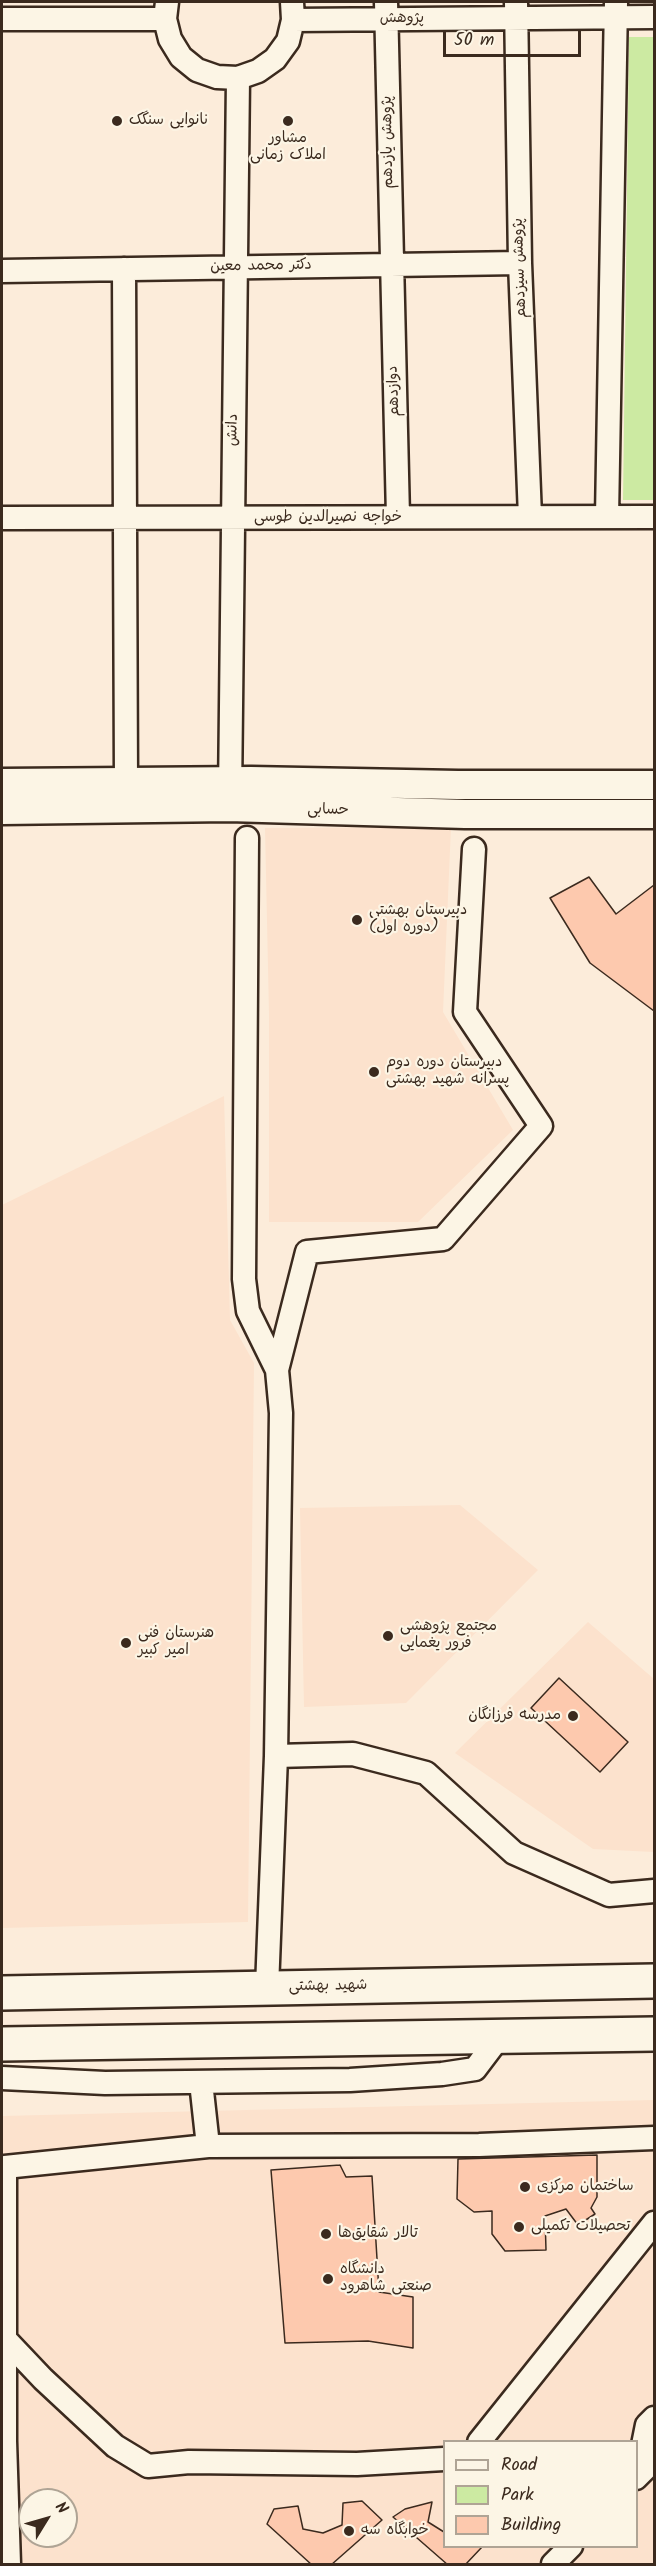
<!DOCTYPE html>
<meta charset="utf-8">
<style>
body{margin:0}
#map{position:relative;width:656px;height:2566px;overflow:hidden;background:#fcecda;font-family:Kalam,sans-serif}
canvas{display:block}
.frame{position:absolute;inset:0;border:3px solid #3b2a1e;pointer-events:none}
.legend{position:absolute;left:443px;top:2440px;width:195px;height:108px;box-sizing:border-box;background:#fcf5e5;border:2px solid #afa495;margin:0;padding:8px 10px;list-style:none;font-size:18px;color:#3b2a1e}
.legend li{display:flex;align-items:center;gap:12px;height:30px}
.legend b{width:30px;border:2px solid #afa495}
.north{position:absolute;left:18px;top:2488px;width:60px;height:60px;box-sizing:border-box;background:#fcf5e5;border:2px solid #afa495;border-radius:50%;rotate:53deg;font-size:16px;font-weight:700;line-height:24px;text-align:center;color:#3b2a1e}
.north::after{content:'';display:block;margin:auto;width:21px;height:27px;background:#3b2a1e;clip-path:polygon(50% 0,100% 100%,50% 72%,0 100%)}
.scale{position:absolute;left:443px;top:30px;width:138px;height:27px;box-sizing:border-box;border:3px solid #3b2a1e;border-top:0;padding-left:8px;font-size:18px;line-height:21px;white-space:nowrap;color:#3b2a1e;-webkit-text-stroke:4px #fcf5e5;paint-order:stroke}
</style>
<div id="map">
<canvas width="656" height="2566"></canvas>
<div class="frame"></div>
<ul class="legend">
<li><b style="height:8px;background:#fcf5e5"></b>Road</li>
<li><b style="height:16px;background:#cceaa2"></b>Park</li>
<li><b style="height:16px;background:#fdc9ae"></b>Building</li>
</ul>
<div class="north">N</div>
<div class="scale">50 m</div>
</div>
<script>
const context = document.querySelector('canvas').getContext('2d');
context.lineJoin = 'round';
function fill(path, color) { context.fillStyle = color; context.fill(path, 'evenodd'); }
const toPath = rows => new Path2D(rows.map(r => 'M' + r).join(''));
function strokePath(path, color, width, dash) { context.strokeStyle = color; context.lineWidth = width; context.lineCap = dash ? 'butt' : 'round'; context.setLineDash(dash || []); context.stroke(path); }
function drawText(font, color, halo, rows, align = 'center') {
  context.font = font + ' Kalam,"Playpen Sans Arabic",sans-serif'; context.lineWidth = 4.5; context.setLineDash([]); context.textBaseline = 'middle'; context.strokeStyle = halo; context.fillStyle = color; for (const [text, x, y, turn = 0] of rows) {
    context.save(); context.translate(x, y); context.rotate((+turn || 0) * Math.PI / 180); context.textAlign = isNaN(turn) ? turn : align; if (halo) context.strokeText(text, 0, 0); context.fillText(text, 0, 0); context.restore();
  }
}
fill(toPath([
 [451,827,443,1012,513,1130,418,1222,269,1222,269,1014,265,828],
 [224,1096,230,1320,254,1363,248,1922,2,1928,2,1205],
 [460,1505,538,1570,406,1703,304,1707,300,1508],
 [588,1622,654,1679,654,1852,593,1849,455,1753],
 [654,2100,654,2564,2,2564,2,2116],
 [444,2442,636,2442,636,2546,444,2546],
 [30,2500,66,2500,66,2536,30,2536]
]), '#fce2cd');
fill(toPath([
 [629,37,654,37,654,500,623,500]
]), '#cceaa2');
const building = toPath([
 [589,877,616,914,654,885,654,1011,590,963,550,898,589,877],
 [559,1678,628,1742,600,1772,531,1708,559,1678],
 [597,2155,597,2197,591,2208,595,2214,578,2225,566,2209,545,2216,546,2250,505,2251,492,2234,492,2211,474,2212,457,2199,458,2159,597,2155],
 [340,2165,346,2177,372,2176,379,2292,413,2297,413,2348,368,2341,285,2343,271,2170,340,2165],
 [362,2501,382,2520,331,2565,312,2565,267,2524,274,2509,298,2506,303,2529,323,2533,342,2525,343,2503,362,2501],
 [432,2502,428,2522,444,2532,444,2547,482,2547,465,2565,448,2565,393,2517,405,2509,432,2502]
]);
fill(building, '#fdc9ae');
strokePath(building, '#3b2a1e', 1.5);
const minor = toPath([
 [167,2,165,19,170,39,181,57,197,70,217,77,238,78,258,71,275,59,288,41,293,20,292,2],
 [386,2,398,517],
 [516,2,520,263,530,517],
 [2,19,165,19],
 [293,20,654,17],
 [124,269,126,782],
 [2,271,520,263],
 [607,517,616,2],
 [2,518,654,517],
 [230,796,238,78],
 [247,838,244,1279,248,1311,277,1370,281,1413,276,1756,267,1988],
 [277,1370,307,1252,443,1239,541,1126,465,1012,474,849],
 [276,1756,353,1754,426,1773,514,1853,609,1895,654,1891],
 [2,2078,105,2083,350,2080,442,2074,475,2069,500,2036],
 [201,2082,208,2146],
 [7,2341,43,2379,115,2446,148,2466,189,2462,357,2464,444,2459],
 [654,2418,647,2425,643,2445,646,2454,654,2465],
 [479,2442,654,2223],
 [636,2478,651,2463],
 [9,2564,5,2441,5,2167,208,2146,479,2145,654,2138],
 [553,2564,571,2546]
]);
const major = toPath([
 [2,783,251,781,458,785,654,785],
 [2,810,229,807,465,814,654,814]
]);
const highway = toPath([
 [2,1993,654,1981],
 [2,2044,654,2034]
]);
strokePath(minor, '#3b2a1e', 27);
strokePath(major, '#3b2a1e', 33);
strokePath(highway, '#3b2a1e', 38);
strokePath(minor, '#fcf5e5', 22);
strokePath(major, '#fcf5e5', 28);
strokePath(highway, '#fcf5e5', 33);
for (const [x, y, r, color] of [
 [117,121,6,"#3b2a1e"],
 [288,121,6,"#3b2a1e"],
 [357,920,6,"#3b2a1e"],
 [374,1072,6,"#3b2a1e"],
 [388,1636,6,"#3b2a1e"],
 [126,1643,6,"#3b2a1e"],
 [573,1716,6,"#3b2a1e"],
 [525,2187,6,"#3b2a1e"],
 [519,2227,6,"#3b2a1e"],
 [326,2234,6,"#3b2a1e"],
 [328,2279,6,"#3b2a1e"],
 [349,2531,6,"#3b2a1e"]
]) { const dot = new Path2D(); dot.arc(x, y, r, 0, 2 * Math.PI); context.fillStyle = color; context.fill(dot); strokePath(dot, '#fcf5e5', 2); }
drawText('15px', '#3b2a1e', '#fcf5e5', [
 ["پژوهش",402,19],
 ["پژوهش یازدهم",389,142,-91],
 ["دکتر محمد معین",261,267,-1],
 ["پژوهش سیزدهم",521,268,-92],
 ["دوازدهم",395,391,-92],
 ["دانش",234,430,-89],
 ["خواجه نصیرالدین طوسی",328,518],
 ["حسابی",328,811,1],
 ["شهید بهشتی",328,1987,-1]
]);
drawText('15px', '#3b2a1e', '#fcf5e5', [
 ["نانوایی سنگک",129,121],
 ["مشاور",288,139,"center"],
 ["املاک زمانی",288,156,"center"],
 ["دبیرستان بهشتی",369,911],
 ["(دوره اول)",369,928],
 ["دبیرستان دوره دوم",386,1063],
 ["پسرانه شهید بهشتی",386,1080],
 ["مجتمع پژوهشی",400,1627],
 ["فرور یغمایی",400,1644],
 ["هنرستان فنی",138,1634],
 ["امیر کبیر",138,1651],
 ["مدرسه فرزانگان",561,1716,"right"],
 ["ساختمان مرکزی",537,2187],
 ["تحصیلات تکمیلی",531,2227],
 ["تالار شقایق‌‌ها",338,2234],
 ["دانشگاه",340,2270],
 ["صنعتی شاهرود",340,2287],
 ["خوابگاه سه",361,2531]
], 'left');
</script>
